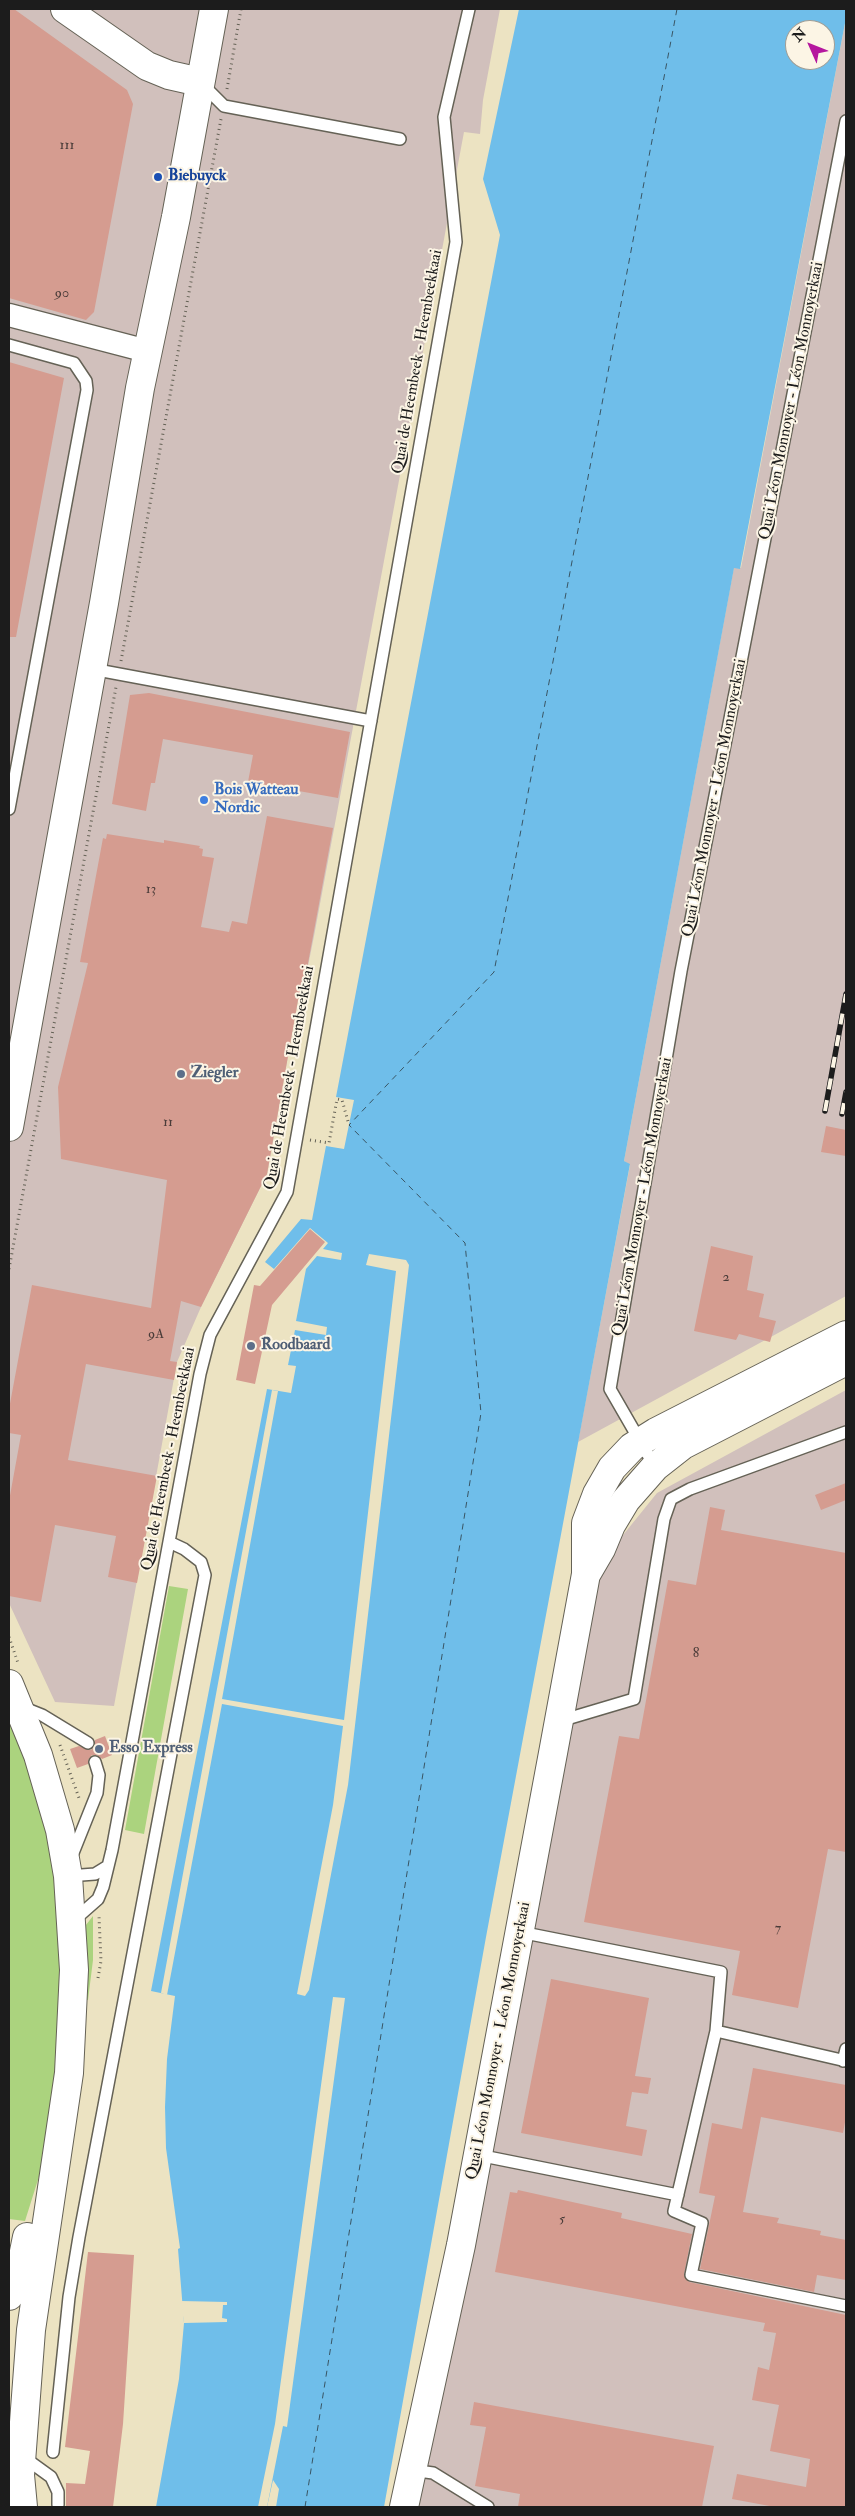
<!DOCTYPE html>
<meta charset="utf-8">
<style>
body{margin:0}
#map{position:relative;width:855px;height:2516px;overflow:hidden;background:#ece3c2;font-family:"IM FELL Double Pica",serif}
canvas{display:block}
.frame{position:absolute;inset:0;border:10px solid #1c1c1c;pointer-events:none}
.north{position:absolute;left:785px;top:20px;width:50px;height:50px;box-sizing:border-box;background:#fcf5e5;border:1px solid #a29e95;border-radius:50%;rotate:314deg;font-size:14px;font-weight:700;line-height:20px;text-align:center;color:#1c1c1c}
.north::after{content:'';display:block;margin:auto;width:18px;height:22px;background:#b5179e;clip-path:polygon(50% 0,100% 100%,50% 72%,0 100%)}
</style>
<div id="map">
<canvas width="855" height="2516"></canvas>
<div class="frame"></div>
<div class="north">N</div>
</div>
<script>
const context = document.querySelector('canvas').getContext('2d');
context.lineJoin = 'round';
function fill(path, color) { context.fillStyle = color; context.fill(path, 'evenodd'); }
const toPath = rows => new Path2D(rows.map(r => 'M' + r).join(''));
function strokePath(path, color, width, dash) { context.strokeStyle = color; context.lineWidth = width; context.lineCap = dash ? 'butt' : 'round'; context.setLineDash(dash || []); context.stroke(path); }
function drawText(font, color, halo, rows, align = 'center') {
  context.font = font + ' "IM FELL Double Pica",serif'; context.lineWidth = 4; context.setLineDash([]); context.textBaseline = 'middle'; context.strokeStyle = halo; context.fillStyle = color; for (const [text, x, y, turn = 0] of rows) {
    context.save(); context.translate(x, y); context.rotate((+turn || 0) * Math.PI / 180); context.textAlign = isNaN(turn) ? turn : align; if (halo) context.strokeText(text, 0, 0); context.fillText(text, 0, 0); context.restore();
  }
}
fill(toPath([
 [9,9,500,9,483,100,480,134,464,132,314,936,301,1001,298,1000,267,1174,201,1307,177,1362,114,1706,55,1702,9,1603],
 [846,18,846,1296,578,1442,630,1165,624,1161,734,567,741,568],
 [846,1390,846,2507,419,2507,590,1576,657,1493]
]), '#d1c0bc');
fill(toPath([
 [169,1586,188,1589,144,1834,125,1830],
 [9,1704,53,1833,67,1977,47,2151,25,2221,9,2219],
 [93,1916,93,1960,88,2000,84,2000,82,1930]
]), '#abd37e');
fill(toPath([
 [519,9,846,9,846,18,740,569,734,568,624,1161,630,1164,486,1937,384,2507,276,2507,279,2489,273,2480,267,2507,156,2507,179,2379,184,2323,178,2249,180,2248,166,2148,165,2107,167,2059,175,1996,151,1991,267,1389,291,1393,296,1366,288,1365,295,1330,326,1335,327,1327,296,1321,306,1269,317,1256,341,1260,342,1253,323,1249,328,1243,310,1228,274,1269,265,1262,301,1219,312,1220,326,1146,344,1149,354,1100,336,1097,500,235,483,179],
 [795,30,825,30,825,60,795,60]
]), '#6fbeea');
fill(toPath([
 [369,1254,406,1260,409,1265,348,1785,309,1990,305,1996,297,1994,333,1805,343,1726,222,1704,167,1995,161,1993,272,1390,278,1391,222,1699,344,1720,396,1271,366,1265],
 [333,1997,345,1998,287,2427,283,2426,267,2507,258,2507,275,2424],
 [181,2301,227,2302,227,2305,223,2305,222,2318,227,2319,227,2322,184,2323]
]), '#ece3c2');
strokePath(toPath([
 [305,2507,481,1413,465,1243,349,1125,494,972,677,9]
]), '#395564', 1, [6, 5]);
fill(toPath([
 [9,9,14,9,127,90,133,104,94,312,86,320,9,298],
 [9,362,64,378,16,637,9,637],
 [149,693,350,732,338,798,248,782,253,755,163,739,155,783,151,783,146,811,112,804,130,695],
 [267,816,333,828,301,1001,298,1000,267,1174,201,1307,181,1301,170,1361,177,1362,174,1380,86,1364,68,1460,157,1476,137,1583,108,1577,116,1536,55,1525,41,1602,9,1596,9,1501,21,1435,9,1433,9,1409,32,1285,151,1308,167,1180,61,1159,58,1087,88,963,80,962,103,838,106,839,107,834,164,843,164,840,200,846,199,848,203,849,202,856,214,858,201,927,229,932,232,921,247,924],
 [826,1126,846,1130,846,1156,821,1152],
 [310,1229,325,1242,272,1305,255,1384,236,1380,254,1285,260,1286],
 [711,1246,753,1256,747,1290,764,1294,759,1317,776,1321,770,1342,739,1334,736,1340,694,1331],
 [846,1483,846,1500,821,1510,815,1495],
 [710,1507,725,1510,721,1530,846,1553,846,1852,828,1849,798,2008,732,1995,740,1951,584,1922,619,1736,639,1739,668,1580,696,1585],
 [105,1736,112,1755,102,1759,97,1755,92,1755,88,1760,88,1764,77,1768,70,1749,79,1746,91,1750,95,1746,95,1740],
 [551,1979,649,1998,635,2076,651,2078,648,2094,632,2092,626,2126,647,2130,642,2156,521,2133],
 [753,2068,846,2085,846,2117,843,2133,761,2117,743,2212,779,2218,777,2223,821,2231,820,2235,846,2240,846,2280,817,2275,814,2292,700,2269,715,2196,699,2193,712,2123,742,2129],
 [518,2190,622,2213,621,2218,692,2234,684,2274,689,2282,846,2315,846,2507,775,2507,732,2499,737,2474,806,2487,810,2459,770,2451,779,2405,752,2400,758,2367,769,2370,776,2333,763,2331,765,2323,495,2272,510,2192,517,2193],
 [88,2252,134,2255,123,2424,113,2507,66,2507,66,2483,85,2484,90,2451,65,2447],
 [474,2402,714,2446,702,2507,518,2507,520,2494,475,2486,486,2427,470,2425]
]), '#d59c90');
const lane = toPath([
 [202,84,224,106,400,139],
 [9,345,74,363,86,381,87,390,9,809],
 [92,669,371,721],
 [655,1467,610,1389,681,971,846,121],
 [22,1707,42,1715,88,1743],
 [560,1721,634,1699,664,1519,671,1499,690,1489,846,1432],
 [71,1858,97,1793,99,1775,95,1762],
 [68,1876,95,1874,108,1866],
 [73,1921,98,1899,103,1887,112,1850,200,1374,210,1335,287,1192,456,242,444,117,469,9],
 [520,1932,721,1972,716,2031,846,2061],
 [716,2031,674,2211,702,2223,691,2275,846,2306],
 [843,2061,846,2049],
 [478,2155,678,2195],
 [53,2452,69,2297,79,2237,205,1575,201,1562,184,1549,169,1542],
 [22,2456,51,2477,58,2492,58,2505],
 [411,2470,433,2473,488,2507]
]);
const street = toPath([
 [9,315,147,351]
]);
const secondary = toPath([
 [65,9,147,66,169,75,200,82],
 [9,1127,104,603,140,388,176,217,214,9],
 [9,1684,38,1755,60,1830,68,1876,74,1970,69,2073,31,2330,20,2475,23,2507],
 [9,2296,18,2281,27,2237]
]);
const primary = toPath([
 [587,1573,601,1549,611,1525,626,1500,655,1467,683,1445,846,1361],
 [404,2507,461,2245,553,1753,586,1574,586,1523,597,1494,612,1468,632,1447,656,1432,846,1335]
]);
strokePath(lane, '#656256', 14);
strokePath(street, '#656256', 25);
strokePath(secondary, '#656256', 30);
strokePath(primary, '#656256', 30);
strokePath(toPath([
 [227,89,241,9],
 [121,661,221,119],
 [310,1140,329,1143,337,1099,342,1100,349,1125],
 [9,1269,116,687],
 [9,1637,18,1663],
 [60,1745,79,1798],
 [98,1978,101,1961,99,1917]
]), '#656256', 3, [1, 4]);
strokePath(lane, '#fff', 11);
strokePath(street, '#fff', 22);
strokePath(secondary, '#fff', 28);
strokePath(primary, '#fff', 28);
const rail = toPath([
 [825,1111,846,994],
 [842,1114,846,1092]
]);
strokePath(rail, '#1c1c1c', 5.5);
strokePath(rail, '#fcf5e5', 4, [11]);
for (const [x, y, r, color] of [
 [158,177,5,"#1a4fb4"],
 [204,800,5,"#3f7fe0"],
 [181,1074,5,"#5c6f8a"],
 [251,1346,5,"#5c6f8a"],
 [99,1749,5,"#5c6f8a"]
]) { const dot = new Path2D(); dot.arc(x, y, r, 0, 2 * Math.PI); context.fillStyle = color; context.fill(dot); strokePath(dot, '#fcf5e5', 2); }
drawText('14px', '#4a3c39', null, [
 ["111",67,146],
 ["90",62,294],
 ["13",151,890],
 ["11",168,1123],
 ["2",726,1278],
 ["9A",156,1335],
 ["8",696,1654],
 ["7",778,1929],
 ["5",562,2220]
]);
drawText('bold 16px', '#164399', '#fcf5e5', [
 ["Biebuyck",168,177]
], 'left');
drawText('16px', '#1c1c1c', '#fcf5e5', [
 ["Quai de Heembeek - Heembeekkaai",418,362,-80],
 ["Quai Léon Monnoyer - Léon Monnoyerkaai",792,401,-79],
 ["Quai Léon Monnoyer - Léon Monnoyerkaai",715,798,-79],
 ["Quai de Heembeek - Heembeekkaai",290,1078,-80],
 ["Quai Léon Monnoyer - Léon Monnoyerkaai",643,1197,-80],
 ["Quai de Heembeek - Heembeekkaai",169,1459,-79],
 ["Quai Léon Monnoyer - Léon Monnoyerkaai",499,2041,-79]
]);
drawText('bold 16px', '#366cbe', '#fcf5e5', [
 ["Bois Watteau",214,791],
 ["Nordic",214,809]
], 'left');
drawText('bold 16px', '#4e5e75', '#fcf5e5', [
 ["Ziegler",191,1074],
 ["Roodbaard",261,1346],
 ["Esso Express",109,1749]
], 'left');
</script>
